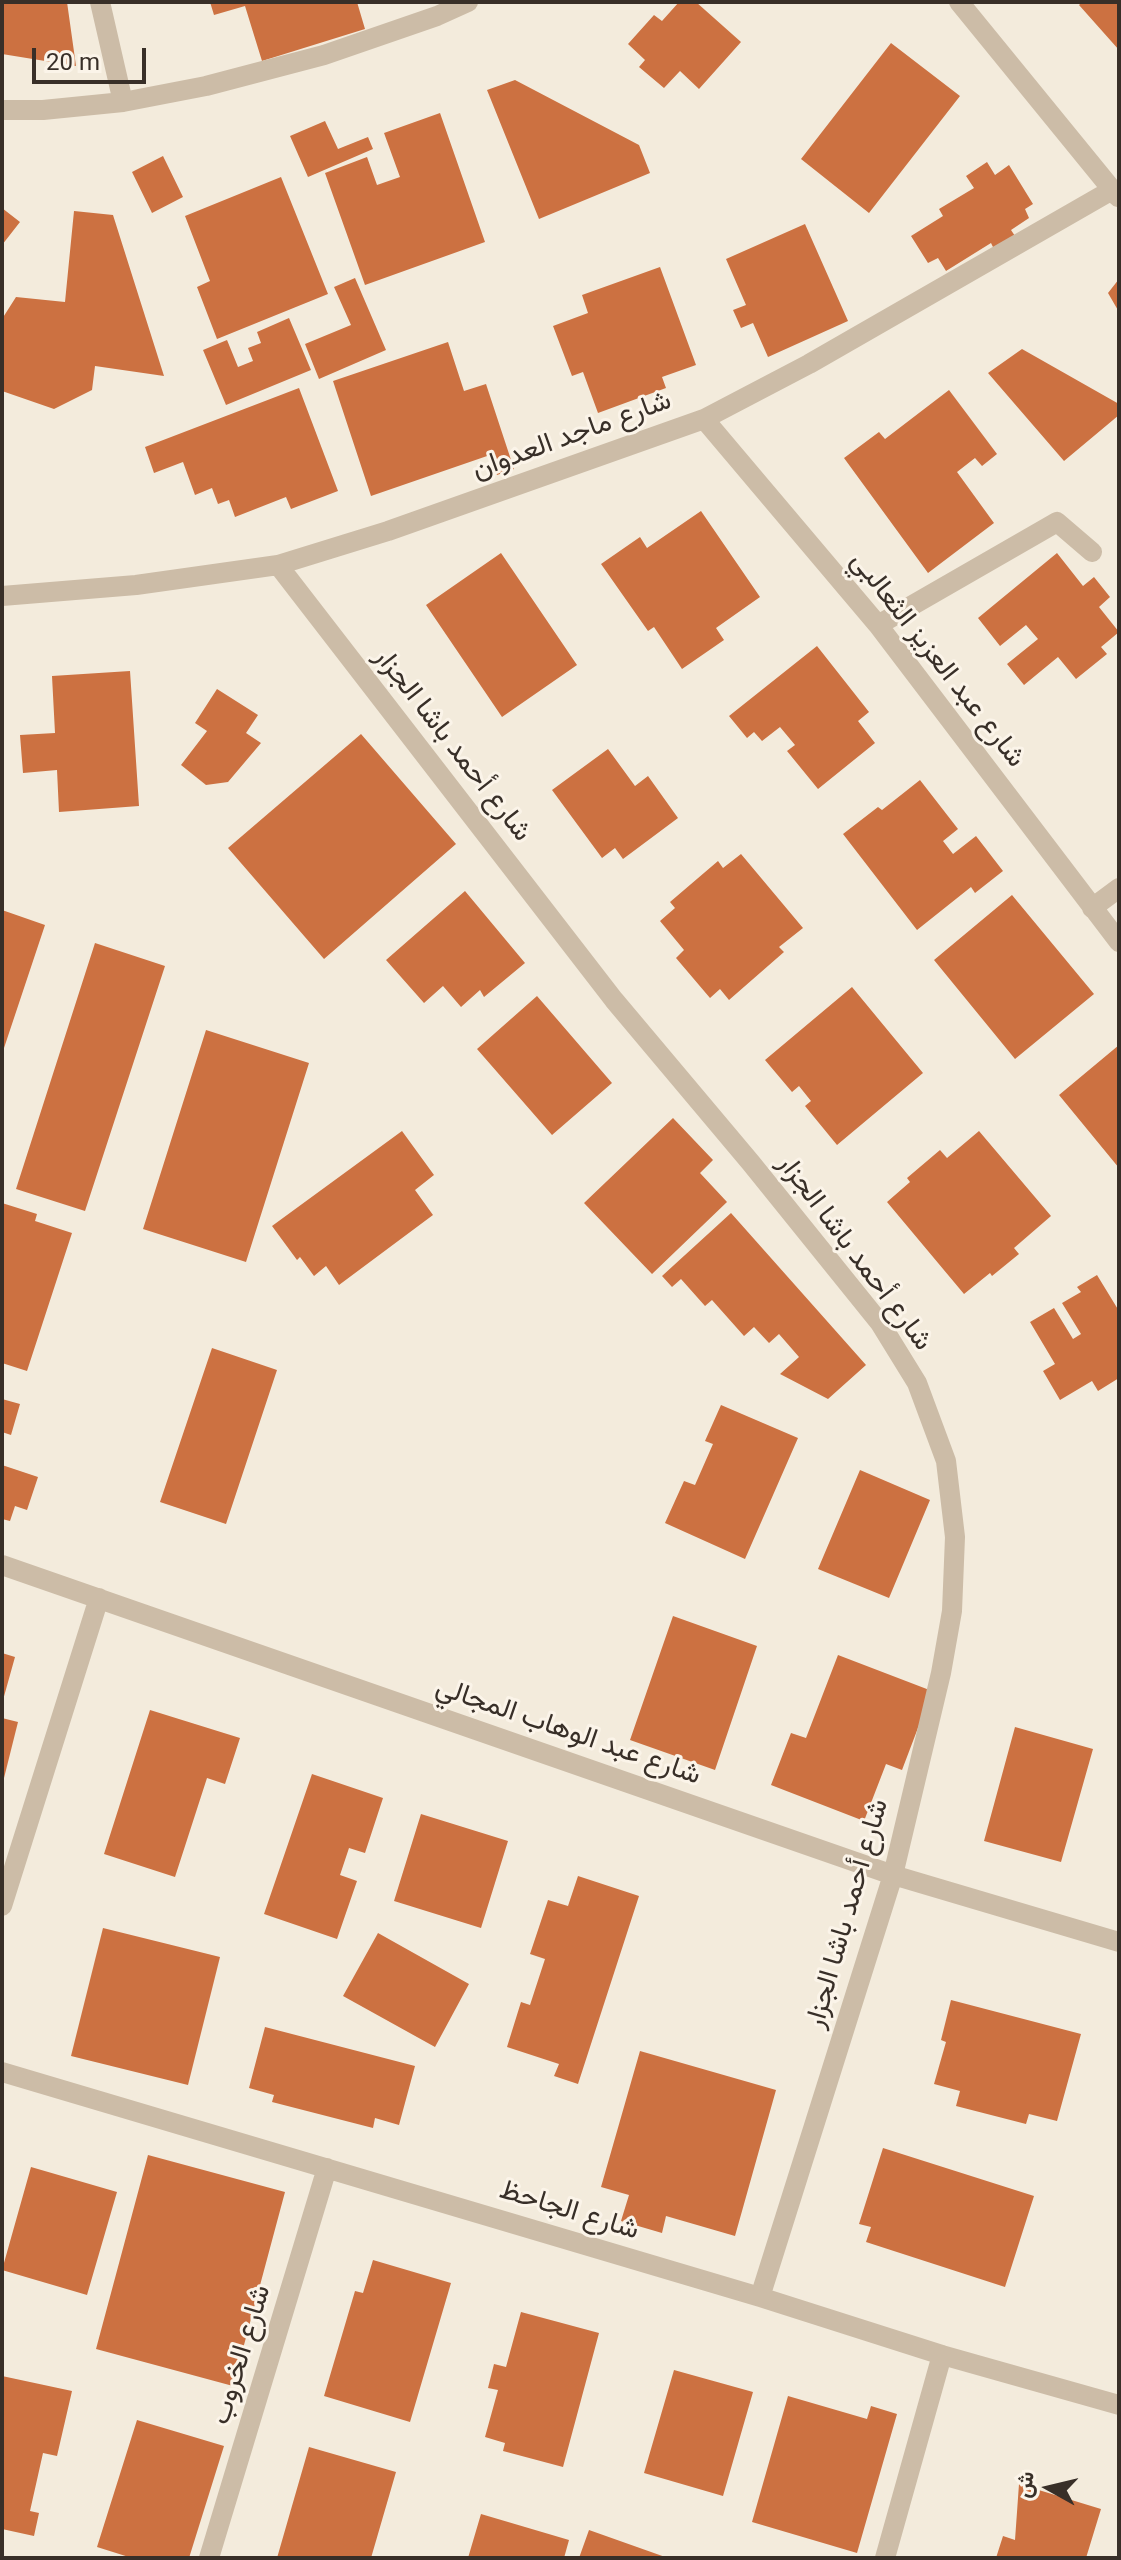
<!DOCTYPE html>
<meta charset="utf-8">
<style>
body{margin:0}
#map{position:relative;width:1121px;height:2560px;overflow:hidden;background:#f3ebdc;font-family:Roboto,Vazirmatn,sans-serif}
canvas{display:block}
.frame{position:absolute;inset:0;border:4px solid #382f28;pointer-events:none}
.north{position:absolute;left:1009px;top:2448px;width:80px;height:80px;-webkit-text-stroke:6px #fbf4e9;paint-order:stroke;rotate:278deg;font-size:22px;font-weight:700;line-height:32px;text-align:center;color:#382f28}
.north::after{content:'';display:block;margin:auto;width:28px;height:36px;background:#382f28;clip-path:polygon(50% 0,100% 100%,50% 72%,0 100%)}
.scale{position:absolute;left:32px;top:48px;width:114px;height:36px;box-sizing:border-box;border:4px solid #382f28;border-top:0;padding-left:10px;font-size:24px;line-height:28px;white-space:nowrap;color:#382f28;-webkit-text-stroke:6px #fbf4e9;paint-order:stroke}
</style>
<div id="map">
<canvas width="1121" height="2560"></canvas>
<div class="frame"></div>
<div class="north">ش</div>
<div class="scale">20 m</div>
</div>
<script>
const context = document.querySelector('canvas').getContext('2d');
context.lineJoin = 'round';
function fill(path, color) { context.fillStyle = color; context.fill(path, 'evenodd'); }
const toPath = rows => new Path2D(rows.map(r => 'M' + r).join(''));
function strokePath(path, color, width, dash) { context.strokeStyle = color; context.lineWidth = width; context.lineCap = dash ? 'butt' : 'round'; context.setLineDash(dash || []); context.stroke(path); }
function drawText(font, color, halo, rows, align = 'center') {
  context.font = font + ' Roboto,Vazirmatn,sans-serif'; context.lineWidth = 6; context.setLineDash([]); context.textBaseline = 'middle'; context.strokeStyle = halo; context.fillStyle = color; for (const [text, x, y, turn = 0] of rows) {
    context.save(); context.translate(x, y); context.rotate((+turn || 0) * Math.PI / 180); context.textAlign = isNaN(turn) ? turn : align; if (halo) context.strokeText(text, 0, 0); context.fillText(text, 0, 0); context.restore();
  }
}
fill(toPath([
 [2,2,67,2,76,66,2,54],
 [210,2,357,2,365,29,262,61,245,6,214,15],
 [679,2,696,2,741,42,699,89,680,71,664,88,639,67,645,60,628,44,654,15,662,21],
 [1082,2,1119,2,1119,50,1079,5],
 [891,43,960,96,869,213,801,159],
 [515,80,639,145,650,173,539,219,487,90],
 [440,113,485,242,365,285,325,173,367,157,377,185,400,177,384,133],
 [325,121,338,149,368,137,373,149,308,177,290,136],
 [163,156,183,197,152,213,132,172],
 [987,162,995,175,1009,165,1033,204,1025,209,1029,218,1011,230,1015,236,994,249,991,243,946,271,938,258,928,263,911,236,943,216,939,209,974,188,966,176],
 [281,177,328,294,217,339,197,287,210,281,185,216],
 [2,208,20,222,2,245],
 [74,211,113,215,164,376,95,366,92,390,54,409,2,391,2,319,16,297,65,302],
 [805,224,848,321,768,357,753,323,741,328,733,310,746,305,726,259],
 [660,267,696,365,662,377,666,388,598,413,583,372,572,376,553,326,588,313,582,295],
 [355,278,386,350,319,379,305,344,351,325,334,287],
 [1119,279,1119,312,1108,293],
 [289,318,311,370,226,405,203,350,227,340,238,367,253,361,248,348,261,343,257,332],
 [448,342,464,391,486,384,514,469,497,475,490,455,371,496,333,381],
 [1022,349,1119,404,1119,415,1064,461,988,373],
 [299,388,338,491,291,509,286,497,235,517,229,500,218,504,212,488,195,495,183,462,154,473,145,447],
 [949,390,997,454,982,466,975,458,957,472,994,523,928,573,844,458,879,432,885,439],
 [701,511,760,597,716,628,724,640,682,669,654,627,648,631,601,564,640,537,647,548],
 [501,553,577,665,502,717,426,605],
 [1057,553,1083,586,1094,577,1110,597,1099,607,1119,632,1101,647,1107,654,1076,679,1058,657,1024,685,1007,664,1038,639,1026,625,1000,646,978,618],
 [817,646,869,712,858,721,875,743,818,789,787,751,795,745,780,727,762,741,754,732,747,738,729,716],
 [130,671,139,806,59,812,57,770,23,773,20,735,55,733,52,676],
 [217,689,258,715,246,733,261,743,228,782,206,785,181,765,207,731,195,723],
 [361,734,456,844,324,959,228,848],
 [608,749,635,786,648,776,678,818,623,859,615,848,602,858,552,790],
 [920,780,958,829,943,841,953,854,976,836,1003,871,975,893,971,887,917,930,843,834,878,807,882,810],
 [741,854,803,928,779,947,784,952,729,1000,720,989,710,998,676,958,684,950,660,921,675,908,670,902,718,861,723,868],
 [465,891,525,963,484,997,480,990,461,1007,443,986,424,1003,386,960],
 [1012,895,1094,994,1015,1059,934,960],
 [2,910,45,925,3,1051,2,1050],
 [95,943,165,966,85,1211,16,1189],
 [852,987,923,1073,837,1145,805,1106,811,1101,799,1086,792,1092,765,1060],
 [537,996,612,1083,552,1135,477,1049],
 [206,1030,309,1063,246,1262,143,1229],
 [1119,1045,1119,1168,1059,1095],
 [673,1118,713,1160,700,1173,727,1202,652,1274,584,1203],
 [402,1131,434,1175,415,1190,433,1215,339,1285,326,1266,314,1276,300,1257,297,1260,272,1226],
 [979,1131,1051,1216,1014,1248,1019,1254,992,1276,990,1273,964,1294,887,1202,910,1182,907,1178,940,1150,947,1158],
 [2,1203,37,1214,35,1221,72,1233,27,1371,2,1363,2,1304,4,1297,2,1297],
 [731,1213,866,1365,828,1399,780,1374,799,1357,779,1334,769,1343,754,1327,744,1336,712,1300,705,1306,681,1279,672,1287,662,1276],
 [1097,1275,1119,1311,1119,1378,1098,1391,1092,1381,1060,1400,1043,1371,1055,1364,1030,1322,1054,1308,1073,1339,1081,1334,1062,1303,1081,1292,1077,1287],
 [212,1348,277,1370,226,1524,160,1502],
 [2,1399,20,1404,11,1435,2,1432],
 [721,1405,798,1438,745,1559,665,1523,684,1481,695,1485,713,1444,705,1441],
 [2,1465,38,1477,27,1510,15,1506,10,1521,2,1519],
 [860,1470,930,1500,889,1598,818,1569],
 [673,1616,757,1646,715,1770,630,1740],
 [2,1653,15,1657,3,1700,2,1700],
 [838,1655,932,1691,902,1770,886,1764,864,1821,771,1785,791,1733,806,1738],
 [150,1710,240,1738,225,1784,207,1778,175,1877,104,1854],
 [2,1718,18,1722,3,1782,2,1782],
 [1015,1727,1093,1749,1061,1862,984,1841],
 [312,1774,383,1798,365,1853,349,1848,340,1875,357,1881,337,1939,264,1914],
 [421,1814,508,1841,481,1928,394,1901],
 [578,1876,639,1896,578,2084,554,2076,559,2064,507,2047,521,2002,530,2005,545,1959,530,1954,548,1900,568,1906],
 [103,1928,220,1957,188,2085,71,2056],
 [378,1933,469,1984,435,2047,343,1996],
 [951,2000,1081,2034,1057,2121,1029,2114,1026,2124,956,2106,960,2091,934,2084,946,2042,941,2040],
 [265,2027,415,2066,399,2125,375,2118,373,2128,272,2102,274,2095,249,2088],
 [640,2051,776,2090,735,2236,666,2216,662,2233,621,2221,629,2195,601,2187],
 [883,2148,1034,2196,1005,2287,866,2242,871,2227,859,2224],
 [148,2155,285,2192,233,2386,96,2349],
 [31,2167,117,2192,87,2295,2,2270],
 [373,2260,451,2283,410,2422,324,2396,355,2291,363,2293],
 [521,2312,599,2333,563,2467,503,2451,505,2443,485,2437,498,2390,488,2388,494,2364,506,2367],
 [674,2370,753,2392,723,2496,644,2473],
 [2,2376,72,2391,57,2456,43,2453,30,2511,39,2513,34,2536,2,2529],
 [788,2396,867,2419,871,2406,897,2414,857,2553,752,2522],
 [137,2420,224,2446,189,2558,132,2558,97,2547],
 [309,2447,396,2472,371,2558,277,2558],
 [1019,2484,1101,2509,1086,2558,996,2558,1003,2536,1015,2540],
 [481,2514,569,2540,564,2558,468,2558],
 [589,2530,668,2558,579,2558]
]), '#cc7141');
strokePath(toPath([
 [100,2,123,102],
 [959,2,1118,197],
 [2,110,43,110,123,102,206,86,324,55,437,16,468,2],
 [704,419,878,625,1119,942],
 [278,565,614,1000,751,1163,880,1323,917,1383,946,1461,955,1537,952,1611,941,1673,893,1875,760,2297],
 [2,596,136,585,278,565,388,531,704,419,809,364,1112,190],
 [878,625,1057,522,1092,552],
 [1092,908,1119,888],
 [2,1565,893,1875,1119,1942],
 [2,1906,99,1598],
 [2,2072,760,2297,942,2355,1119,2405],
 [209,2558,327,2168],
 [885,2558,942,2355]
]), '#ccbca7', 20);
drawText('28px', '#382f28', '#fbf4e9', [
 ["شارع ماجد العدوان",572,436,-20],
 ["شارع عبد العزيز الثعالبي",937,660,52],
 ["شارع أحمد باشا الجزار",452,745,52],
 ["شارع أحمد باشا الجزار",854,1253,53],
 ["شارع عبد الوهاب المجالي",568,1732,19],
 ["شارع أحمد باشا الجزار",848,1914,-74],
 ["شارع الجاحظ",569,2211,17],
 ["شارع الخروب",242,2355,-73]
]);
</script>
